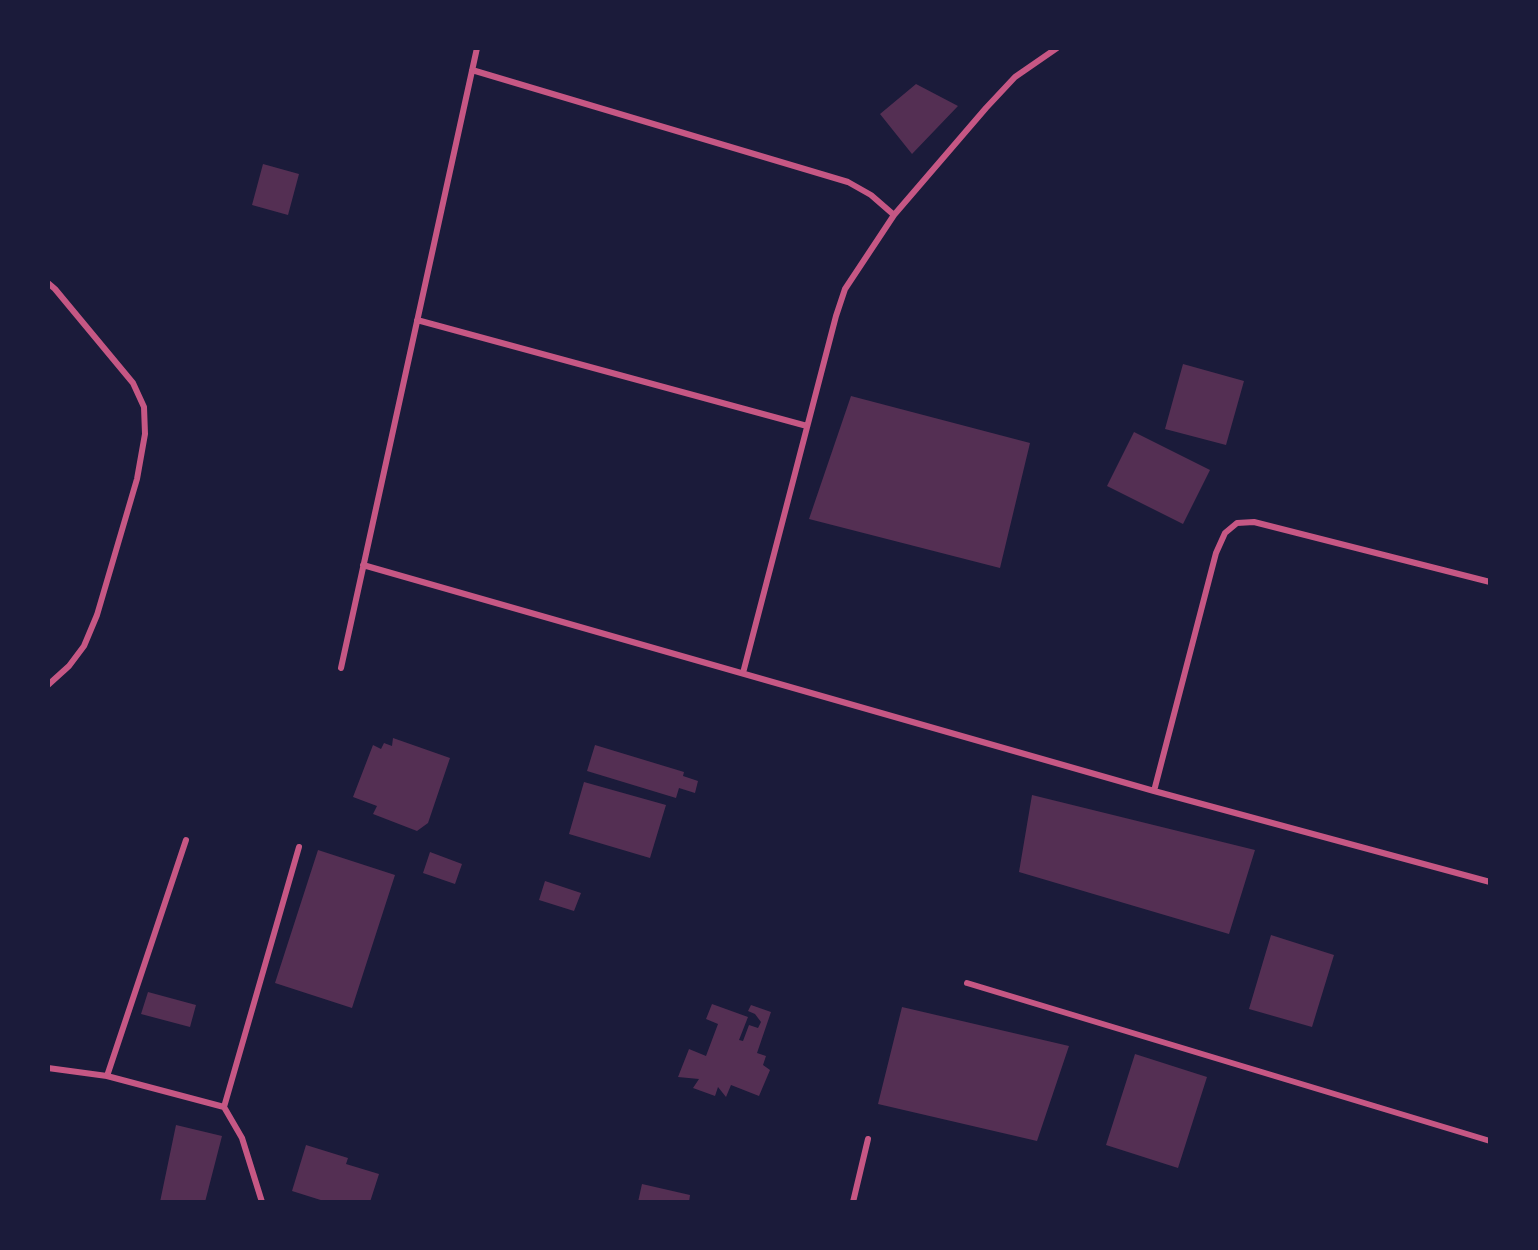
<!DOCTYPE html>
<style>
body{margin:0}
#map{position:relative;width:1538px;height:1250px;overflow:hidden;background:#1b1b3a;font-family:"DejaVu Sans",sans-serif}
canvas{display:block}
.frame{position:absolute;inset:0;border:50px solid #1b1b3a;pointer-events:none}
</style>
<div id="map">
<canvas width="1538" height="1250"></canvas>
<div class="frame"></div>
</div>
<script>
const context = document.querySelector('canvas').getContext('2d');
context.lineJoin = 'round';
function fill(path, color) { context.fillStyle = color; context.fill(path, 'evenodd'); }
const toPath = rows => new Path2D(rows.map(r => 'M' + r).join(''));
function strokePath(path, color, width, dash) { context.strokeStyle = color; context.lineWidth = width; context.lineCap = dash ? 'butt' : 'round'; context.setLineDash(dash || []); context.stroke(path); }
fill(toPath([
 [916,84,958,106,912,154,880,114],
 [263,164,299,174,288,215,252,205],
 [1183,364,1244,381,1226,445,1165,429],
 [851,396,1030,443,1000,568,809,519],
 [1134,432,1210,470,1183,524,1107,486],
 [393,738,450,758,428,823,417,831,373,814,377,806,353,797,373,745,381,749,384,743,392,746],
 [595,745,684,772,683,776,698,781,695,793,679,788,676,798,587,771],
 [584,782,666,805,650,858,569,834],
 [1032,795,1255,850,1229,934,1019,872],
 [318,850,395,875,352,1008,275,983],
 [430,852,462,864,455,884,423,873],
 [545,881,581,893,574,911,539,900],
 [1271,935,1334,955,1312,1027,1249,1009],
 [148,992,196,1005,190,1027,141,1014],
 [712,1004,748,1017,739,1040,743,1041,749,1025,758,1028,761,1022,755,1014,748,1011,751,1005,771,1012,757,1053,766,1056,763,1065,770,1070,759,1096,731,1085,726,1097,718,1087,715,1096,693,1088,699,1079,678,1077,689,1049,706,1056,718,1024,706,1019],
 [902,1007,1069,1046,1037,1141,878,1104],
 [1135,1054,1207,1077,1178,1168,1106,1145],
 [176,1125,222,1136,205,1202,160,1202],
 [306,1145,348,1158,346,1164,379,1174,370,1202,327,1202,292,1191],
 [642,1184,690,1195,689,1202,638,1202]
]), '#542f53');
strokePath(toPath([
 [472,70,848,182,871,195,894,215],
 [48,283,55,289,133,383,144,407,145,434,137,479,97,615,84,646,69,666,48,685],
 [417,320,807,426],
 [363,565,1154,791],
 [1490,582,1254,522,1237,523,1225,533,1216,553,1154,791,1490,882],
 [341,668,477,48],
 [743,673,836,316,845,289,894,215,986,108,1015,77,1057,48],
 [967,983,1490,1141],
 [48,1068,107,1076,224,1107,242,1138,262,1202],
 [107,1076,186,840],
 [224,1107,299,847],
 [853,1202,868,1139]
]), '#c65784', 6);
</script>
